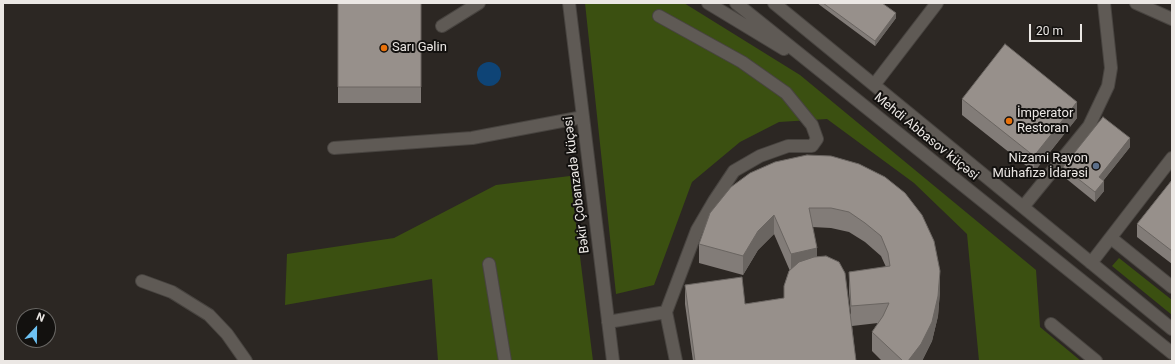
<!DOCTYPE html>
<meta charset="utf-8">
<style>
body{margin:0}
#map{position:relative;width:1175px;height:364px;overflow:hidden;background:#2c2723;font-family:Roboto,sans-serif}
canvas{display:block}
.frame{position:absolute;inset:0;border:4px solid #ebe7e4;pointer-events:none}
.north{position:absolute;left:16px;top:308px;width:40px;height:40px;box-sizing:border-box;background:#13110f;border:1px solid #696764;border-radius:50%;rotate:22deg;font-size:11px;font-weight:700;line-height:16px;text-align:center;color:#ebe7e4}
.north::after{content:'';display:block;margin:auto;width:14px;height:18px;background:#6dc2f3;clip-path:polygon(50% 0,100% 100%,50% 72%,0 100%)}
.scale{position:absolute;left:1029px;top:24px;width:53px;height:18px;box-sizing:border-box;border:2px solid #ebe7e4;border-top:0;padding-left:5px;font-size:12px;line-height:14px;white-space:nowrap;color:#ebe7e4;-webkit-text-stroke:3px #13110f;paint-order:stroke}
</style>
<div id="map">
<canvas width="1175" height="364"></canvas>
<div class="frame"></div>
<div class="north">N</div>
<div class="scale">20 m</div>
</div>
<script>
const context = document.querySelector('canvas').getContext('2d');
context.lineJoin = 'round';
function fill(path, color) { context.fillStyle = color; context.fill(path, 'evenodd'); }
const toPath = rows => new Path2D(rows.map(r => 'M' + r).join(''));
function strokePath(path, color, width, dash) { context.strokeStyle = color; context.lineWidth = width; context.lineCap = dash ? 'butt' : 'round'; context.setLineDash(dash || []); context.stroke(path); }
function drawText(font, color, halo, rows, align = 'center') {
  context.font = font + ' Roboto,sans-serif'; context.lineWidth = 4; context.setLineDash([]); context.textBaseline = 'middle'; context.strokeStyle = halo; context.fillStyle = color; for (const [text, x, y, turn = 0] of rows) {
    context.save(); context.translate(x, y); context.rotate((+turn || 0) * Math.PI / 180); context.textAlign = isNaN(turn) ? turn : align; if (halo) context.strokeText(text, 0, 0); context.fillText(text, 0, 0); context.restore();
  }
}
fill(toPath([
 [585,3,684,3,800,75,1036,270,1040,327,1081,361,979,361,967,234,914,183,827,119,779,122,740,142,692,182,654,285,616,294],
 [570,176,593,361,438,361,432,279,285,305,287,254,394,238,496,185],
 [1119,258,1172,300,1172,315,1112,266]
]), '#3b5011');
fill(toPath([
 '477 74a12 12 0 1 1 24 0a12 12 0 1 1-24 0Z'
]), '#0e4476');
const minor = toPath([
 [569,3,613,361],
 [708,3,784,49],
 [736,3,1172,353],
 [774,3,1172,329],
 [1136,3,1172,19],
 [442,26,479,3],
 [874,85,937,3],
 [334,148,472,138,583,117],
 [1023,207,1089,126,1108,86,1111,68,1104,3],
 [1111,238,1172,287],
 [1091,263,1172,158],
 [489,264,505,361],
 [142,281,172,292,209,315,227,334,246,361],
 [666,312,676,361],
 [608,322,666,312,697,230,714,201,734,171,760,156,788,146,812,146,817,139,812,125,786,93,742,62,659,16],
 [1051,324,1096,361]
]);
strokePath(minor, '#484440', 14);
strokePath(minor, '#5f5a55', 12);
fill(toPath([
 [338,3,421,3,421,103,338,103],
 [817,3,882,3,896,18,875,46],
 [962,99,1077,118,1034,172,962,115],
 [1130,147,1103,181,1104,191,1095,202,1063,176,1063,167],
 [807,155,940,291,938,316,932,341,922,361,882,361,872,351,872,332,878,323,852,326,856,361,693,361,685,304,685,285,745,304,784,298,790,271,774,234,758,250,743,275,699,263,699,244],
 [812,227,831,228,849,232,865,242,881,256,886,267,849,272,849,292,851,315,817,257],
 [1172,180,1172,264,1137,237,1137,224]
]), '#827c78');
fill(toPath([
 [896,13,896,18,875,46,875,41],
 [1077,102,1077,118,1034,172,1034,156],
 [1130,138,1130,147,1099,186,1099,177],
 [1104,181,1104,191,1095,202,1095,192],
 [774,215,774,234,758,250,743,275,743,256,758,231],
 [817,248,817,268,791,273,791,254],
 [940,271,940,291,938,316,932,341,922,361,908,361]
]), '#6a6561');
const building = toPath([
 [338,3,421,3,421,87,338,87,338,3],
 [823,3,882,3,896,13,875,41,823,3],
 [1005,44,1077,102,1034,156,962,99,1005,44],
 [1103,117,1130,138,1099,177,1104,181,1095,192,1063,167,1103,117],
 [807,155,831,156,859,164,885,177,905,193,922,215,934,241,940,271,938,296,932,322,921,344,908,361,903,361,872,332,883,316,889,303,851,306,849,272,890,266,888,253,881,236,865,223,849,212,831,208,809,208,817,248,791,254,774,215,758,231,743,256,699,244,710,213,731,187,750,173,775,162,807,155],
 [1172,180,1172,251,1137,224,1172,180],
 [826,256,839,262,845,273,856,361,695,361,685,285,742,277,745,304,784,298,784,286,789,271,799,262,814,257,826,256]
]);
fill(building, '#97908b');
strokePath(building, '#6a6561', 1);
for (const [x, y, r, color] of [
 [384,48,4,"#e8710a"],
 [1009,121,4,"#e8710a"],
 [1096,166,4,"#5c6f8a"]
]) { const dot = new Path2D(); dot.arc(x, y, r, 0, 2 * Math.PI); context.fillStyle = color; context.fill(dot); strokePath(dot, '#13110f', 1.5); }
drawText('13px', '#ebe7e4', '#13110f', [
 ["Sarı Gəlin",392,48],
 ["İmperator",1017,114],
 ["Restoran",1017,129],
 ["Nizami Rayon",1088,159,"right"],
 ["Mühafizə İdarəsi",1088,174,"right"]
], 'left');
drawText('13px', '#ebe7e4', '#13110f', [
 ["Mehdi Abbasov küçəsi",926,137,39],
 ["Bəkir Çobanzadə küçəsi",577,185,-97]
]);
</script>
